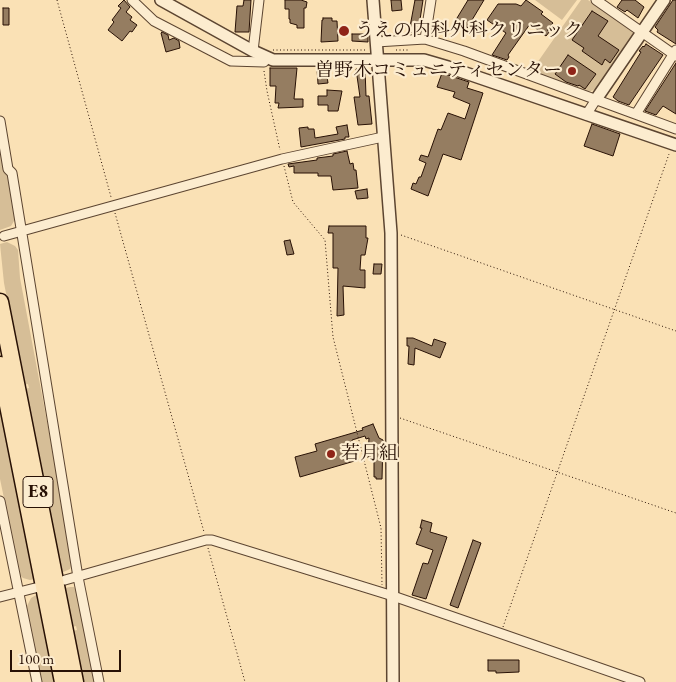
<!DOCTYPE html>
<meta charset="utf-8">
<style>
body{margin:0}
#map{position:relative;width:676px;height:682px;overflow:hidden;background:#fae1b5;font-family:"EB Garamond",serif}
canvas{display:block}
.scale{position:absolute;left:10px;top:650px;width:111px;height:22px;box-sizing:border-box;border:2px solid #281105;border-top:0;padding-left:6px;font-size:15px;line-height:18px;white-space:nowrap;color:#281105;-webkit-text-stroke:4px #fceccf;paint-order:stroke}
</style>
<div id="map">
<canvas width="676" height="682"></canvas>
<div class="scale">100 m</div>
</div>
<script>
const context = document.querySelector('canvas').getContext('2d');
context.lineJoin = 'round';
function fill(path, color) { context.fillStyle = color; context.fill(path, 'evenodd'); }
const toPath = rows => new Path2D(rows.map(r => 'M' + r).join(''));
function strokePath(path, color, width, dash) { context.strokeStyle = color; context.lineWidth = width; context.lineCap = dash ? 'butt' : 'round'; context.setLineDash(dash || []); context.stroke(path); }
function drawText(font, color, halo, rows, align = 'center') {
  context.font = font + ' "EB Garamond","Noto Serif JP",serif'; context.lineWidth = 4.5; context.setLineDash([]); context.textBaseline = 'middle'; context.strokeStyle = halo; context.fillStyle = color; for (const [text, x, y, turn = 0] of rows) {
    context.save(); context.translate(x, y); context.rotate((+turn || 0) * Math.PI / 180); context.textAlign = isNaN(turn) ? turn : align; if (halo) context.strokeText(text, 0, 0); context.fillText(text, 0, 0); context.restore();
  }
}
fill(toPath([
 [535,0,577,0,562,20],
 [581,0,588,0,635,33,598,88,586,93,530,73],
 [0,132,15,216,14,221,11,226,0,230],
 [7,242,15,246,18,250,20,278,73,560,70,569,61,573,25,389,29,388,28,384,24,385,4,283,0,244],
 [0,404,35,579,30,580,23,578,20,575,0,479],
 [70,587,74,587,77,592,96,682,83,682,73,631,77,630,76,626,72,627,65,588],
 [38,594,56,682,41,682,26,608,31,598]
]), '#d6be97');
const building = toPath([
 [124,0,130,7,126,12,132,17,130,20,137,25,132,32,130,31,122,41,108,30,114,22,112,20,121,8,118,6,124,0],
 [244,0,251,0,249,32,235,32,237,6,243,6,244,0],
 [285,0,301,0,307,2,306,8,304,8,304,28,297,28,297,25,290,23,290,19,289,19,289,9,285,9,285,0],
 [391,0,401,0,402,10,392,11,391,0],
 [415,0,423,0,418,33,414,33,409,32,415,0],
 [468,0,484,0,466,30,454,23,468,0],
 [526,0,543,12,541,14,553,23,547,30,550,31,546,36,530,24,508,55,509,57,507,60,492,55,506,33,487,20,498,4,516,4,521,6,526,0],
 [622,0,635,0,644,7,638,18,627,10,625,12,617,7,622,0],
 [673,0,676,0,676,44,657,32,658,30,655,27,673,0],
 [3,8,9,8,9,25,3,25,3,8],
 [592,11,608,21,598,36,619,50,610,63,605,59,602,65,582,51,584,48,572,40,592,11],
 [323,18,332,18,332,21,337,21,338,41,321,42,322,20,323,20,323,18],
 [162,32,168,35,169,40,174,38,179,41,180,48,166,52,161,33,162,32],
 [352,34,368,34,368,42,352,41,352,34],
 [646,44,663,55,629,105,618,101,613,97,641,52,639,51,643,46,644,47,646,44],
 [568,55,596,74,585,89,579,85,578,86,566,82,555,74,568,55],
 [676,63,676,114,663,106,656,115,645,111,676,63],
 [270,68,297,68,294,99,303,99,303,107,278,108,279,103,275,103,276,86,270,86,270,68],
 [317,68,326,70,328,83,318,84,317,68],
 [365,68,366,96,369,96,372,124,358,125,354,97,360,97,356,69,365,68],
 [442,73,469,82,467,88,483,93,461,160,443,154,428,196,411,189,413,183,416,184,419,177,421,177,426,163,419,160,421,155,428,157,438,129,441,130,448,113,465,119,470,104,453,97,455,92,437,87,442,73],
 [327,90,342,91,338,111,328,111,328,105,318,105,318,96,327,96,327,90],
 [592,124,620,134,613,156,584,146,592,124],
 [347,125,349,137,345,137,345,139,301,147,299,128,308,127,308,129,314,129,315,138,338,134,336,127,347,125],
 [347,151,350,164,353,163,354,170,356,170,358,188,333,190,331,176,318,176,318,173,294,173,294,166,289,167,288,164,317,160,317,158,333,156,333,154,347,151],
 [367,189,368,198,357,199,355,191,367,189],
 [329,226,366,226,366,238,368,238,365,255,361,255,360,270,365,270,365,288,343,286,344,315,337,316,338,268,333,268,333,233,328,233,329,226],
 [290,240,294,254,287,255,284,241,290,240],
 [374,264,382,264,381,274,373,274,374,264],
 [407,338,413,338,432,346,434,339,446,343,440,358,415,348,414,365,408,364,409,346,407,346,407,338],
 [373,424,379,438,383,440,382,479,376,479,376,477,374,477,374,458,368,458,369,438,366,439,365,436,352,440,358,460,300,477,295,457,317,451,315,444,363,430,362,428,373,424],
 [422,520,432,523,430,532,447,537,426,599,412,595,423,563,428,564,433,550,416,544,422,528,420,528,422,520],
 [473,540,481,543,458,608,450,605,473,540],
 [488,660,519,660,519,672,496,673,496,671,488,671,488,660]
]);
fill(building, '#957d61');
strokePath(building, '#281105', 1);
const minor = toPath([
 [132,0,154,21,231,61,264,62],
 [596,0,676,56],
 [425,39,431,0],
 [376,42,425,39,464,51,676,129],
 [253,51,259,0],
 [636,114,676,50],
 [586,115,597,98],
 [0,121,8,169,12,173,78,577,99,682],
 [4,236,282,159,383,137],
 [0,501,37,682],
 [65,580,206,540,212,540,393,596,640,682],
 [0,597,35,588]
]);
const tertiary = toPath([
 [161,0,253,51,273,60,424,60,448,67,676,145],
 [373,0,391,233,393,682],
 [597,98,664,0]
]);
const motorway = toPath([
 [0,302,75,682],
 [0,365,63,682]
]);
strokePath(minor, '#5c4531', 11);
strokePath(tertiary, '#5c4531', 14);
strokePath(motorway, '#281105', 19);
strokePath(toPath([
 [57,0,111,197],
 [273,50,367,50],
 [396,50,409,50],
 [264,71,267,91,280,150],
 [284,166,293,202,325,240,333,337,381,528,382,585],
 [115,213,204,532],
 [401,235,676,331],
 [400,418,676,513],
 [208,548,245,682],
 [503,627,669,154]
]), '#281105', 1, [1, 2.5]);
strokePath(minor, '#fceccf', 9);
strokePath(tertiary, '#fceccf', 11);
strokePath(motorway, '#fae1b5', 16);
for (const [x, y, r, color] of [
 [344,31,6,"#8f2418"],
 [572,71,5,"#8f2418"],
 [331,454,5,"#8f2418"]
]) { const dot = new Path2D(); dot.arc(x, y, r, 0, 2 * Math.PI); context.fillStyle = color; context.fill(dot); strokePath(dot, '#fceccf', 2); }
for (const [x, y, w] of [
 [38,492,30]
]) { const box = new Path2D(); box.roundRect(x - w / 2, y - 15.5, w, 31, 4); context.fillStyle = '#fceccf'; context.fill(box); strokePath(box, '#281105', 1); }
drawText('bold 18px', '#281105', null, [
 ["E8",38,492]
]);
drawText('19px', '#281105', '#fceccf', [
 ["うえの内科外科クリニック",355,31],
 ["曽野木コミュニティセンター",562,71,"right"],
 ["若月組",341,454]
], 'left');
</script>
